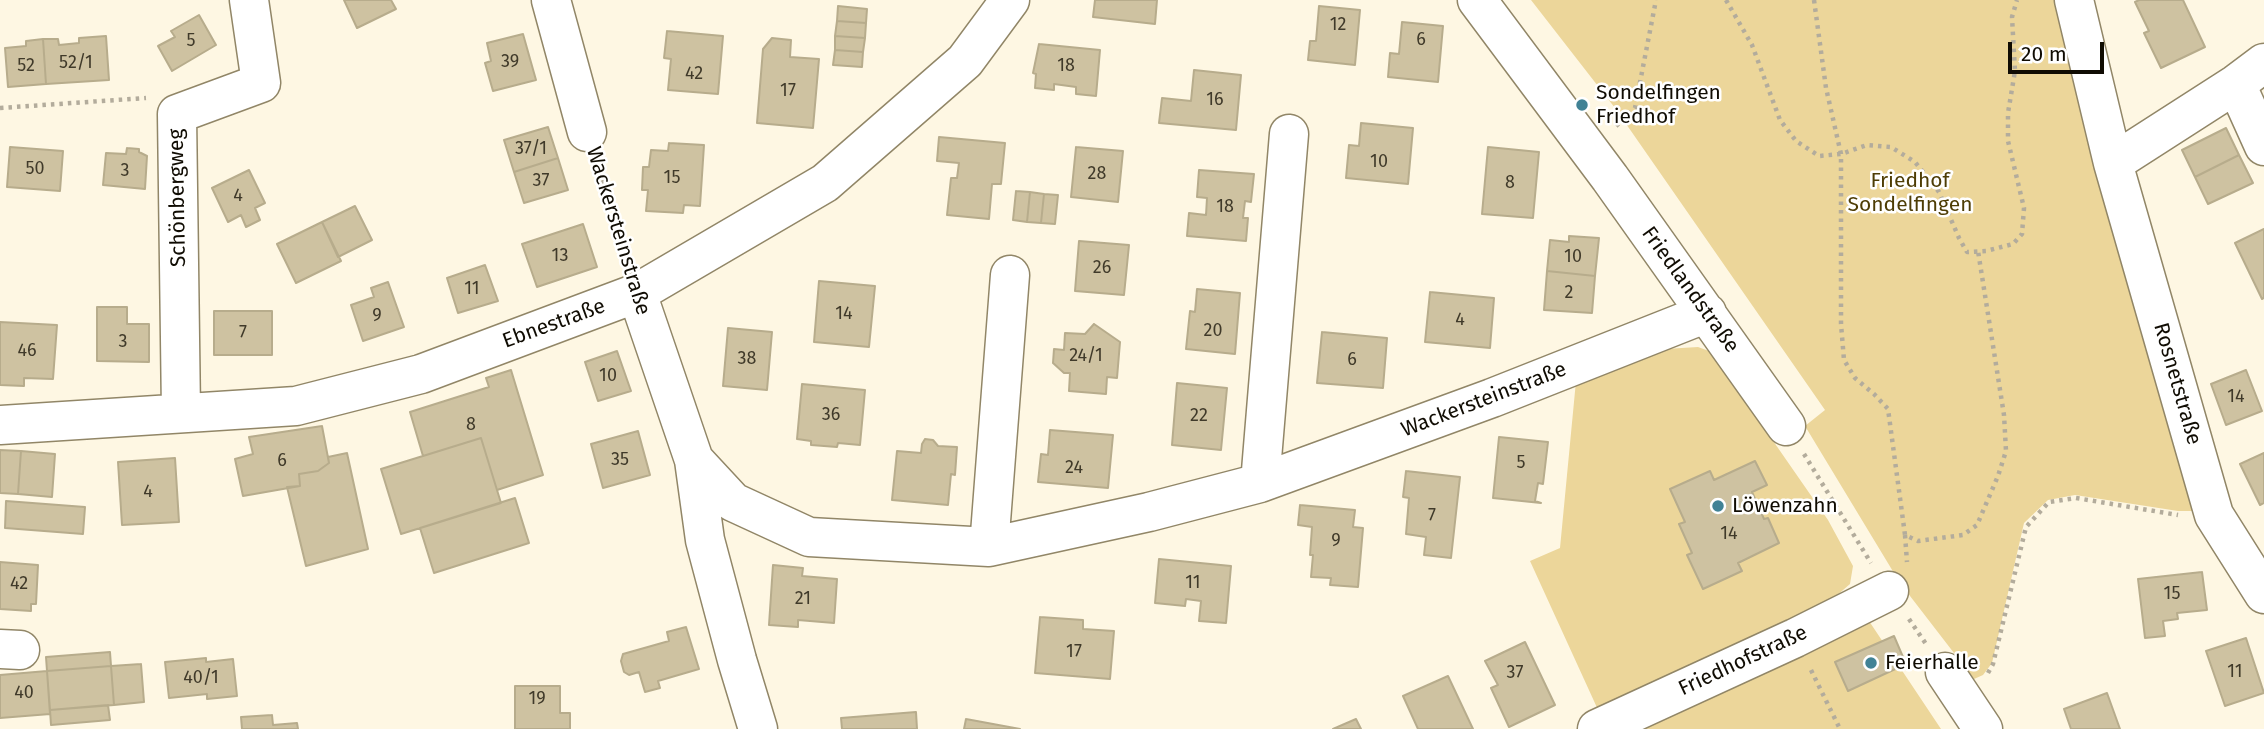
<!DOCTYPE html>
<meta charset="utf-8">
<style>
body{margin:0}
#map{position:relative;width:2264px;height:729px;overflow:hidden;background:#fef7e3;font-family:"Fira Sans",sans-serif}
canvas{display:block}
.scale{position:absolute;left:2008px;top:42px;width:96px;height:32px;box-sizing:border-box;border:4px solid #100c03;border-top:0;padding-left:9px;font-size:21px;line-height:24px;white-space:nowrap;color:#100c03;-webkit-text-stroke:5px #fff;paint-order:stroke}
</style>
<div id="map">
<canvas width="2264" height="729"></canvas>
<div class="scale">20 m</div>
</div>
<script>
const context = document.querySelector('canvas').getContext('2d');
context.lineJoin = 'round';
function fill(path, color) { context.fillStyle = color; context.fill(path, 'evenodd'); }
const toPath = rows => new Path2D(rows.map(r => 'M' + r).join(''));
function strokePath(path, color, width, dash) { context.strokeStyle = color; context.lineWidth = width; context.lineCap = dash ? 'butt' : 'round'; context.setLineDash(dash || []); context.stroke(path); }
function drawText(font, color, halo, rows, align = 'center') {
  context.font = font + ' "Fira Sans",sans-serif'; context.lineWidth = 5; context.setLineDash([]); context.textBaseline = 'middle'; context.strokeStyle = halo; context.fillStyle = color; for (const [text, x, y, turn = 0] of rows) {
    context.save(); context.translate(x, y); context.rotate((+turn || 0) * Math.PI / 180); context.textAlign = isNaN(turn) ? turn : align; if (halo) context.strokeText(text, 0, 0); context.fillText(text, 0, 0); context.restore();
  }
}
fill(toPath([
 [1531,0,2063,0,2195,511,2178,511,2075,495,2048,500,2024,523,1992,663,1983,675,1974,679,1900,583,1805,426,1825,410,1615,108],
 [1698,347,1709,351,1719,363,1828,520,1853,566,1850,584,1828,603,1599,712,1530,561,1560,548,1576,381,1665,349],
 [1859,606,1941,729,1619,729]
]), '#ecd69a');
const building = toPath([
 [344,0,391,0,396,9,357,28,344,0],
 [1095,0,1157,0,1155,24,1093,17,1095,0],
 [2139,0,2183,0,2205,47,2161,68,2144,33,2149,31,2135,2,2139,0],
 [838,6,867,9,866,23,837,21,838,6],
 [1319,6,1360,10,1355,65,1308,60,1310,41,1316,41,1319,6],
 [199,15,216,45,172,71,158,46,175,37,171,31,199,15],
 [837,21,866,23,865,38,835,36,837,21],
 [1402,22,1443,26,1438,82,1388,77,1390,53,1399,54,1402,22],
 [667,31,723,36,718,94,668,90,671,59,664,58,667,31],
 [523,34,536,80,493,91,485,63,491,61,487,43,523,34],
 [106,36,109,80,46,84,43,39,58,39,59,45,79,43,79,38,106,36],
 [835,36,865,38,863,52,835,50,835,36],
 [772,38,791,40,790,57,819,59,813,128,757,123,763,49,772,38],
 [43,39,46,84,8,87,5,48,26,46,26,41,43,39],
 [1039,44,1100,50,1096,96,1076,94,1076,87,1054,84,1054,90,1035,88,1036,74,1033,73,1039,44],
 [835,50,863,52,862,67,833,65,835,50],
 [1194,70,1241,75,1236,130,1159,123,1162,98,1191,101,1194,70],
 [1361,123,1413,128,1408,184,1346,178,1349,145,1359,146,1361,123],
 [548,127,558,158,514,172,504,140,548,127],
 [2226,128,2239,155,2195,177,2182,150,2226,128],
 [939,137,1005,143,1001,184,992,184,989,219,947,215,951,178,957,178,959,163,937,161,939,137],
 [669,143,704,145,700,206,684,205,683,213,646,211,648,190,642,190,643,167,649,167,651,150,668,151,669,143],
 [10,147,63,151,60,191,7,187,10,147],
 [1076,147,1123,151,1118,202,1071,197,1076,147],
 [1488,147,1539,152,1533,218,1482,214,1488,147],
 [127,148,139,149,139,152,147,156,145,189,103,185,106,153,126,154,127,148],
 [2239,155,2253,183,2208,204,2195,177,2239,155],
 [558,158,568,190,524,203,514,172,558,158],
 [249,170,265,203,255,208,260,220,246,227,241,215,228,222,212,188,249,170],
 [1199,170,1254,174,1251,202,1245,201,1243,218,1248,218,1246,241,1187,236,1189,213,1206,215,1207,198,1197,197,1199,170],
 [1016,191,1030,192,1027,222,1013,220,1016,191],
 [1030,192,1044,194,1041,223,1027,222,1030,192],
 [1044,194,1058,195,1055,224,1041,223,1044,194],
 [355,206,372,240,338,257,322,222,355,206],
 [322,222,341,261,296,283,277,244,322,222],
 [583,224,597,267,537,287,522,244,583,224],
 [2264,229,2264,298,2262,299,2235,243,2264,229],
 [1569,236,1599,238,1595,276,1547,271,1550,240,1569,242,1569,236],
 [1079,241,1129,245,1124,295,1075,291,1079,241],
 [485,265,498,301,458,313,447,278,485,265],
 [1547,271,1595,276,1592,313,1544,310,1547,271],
 [819,281,875,286,869,347,814,342,819,281],
 [388,282,404,327,363,341,351,305,374,297,371,288,388,282],
 [1197,289,1240,293,1235,354,1186,349,1190,311,1195,312,1197,289],
 [1430,292,1494,298,1490,348,1425,342,1430,292],
 [97,307,127,307,127,324,149,324,149,362,97,361,97,307],
 [214,311,272,311,272,355,214,355,214,311],
 [0,322,57,325,53,379,24,378,24,386,0,385,0,322],
 [1094,324,1120,342,1117,378,1107,377,1106,394,1069,391,1070,373,1064,373,1053,363,1054,349,1064,350,1065,333,1085,334,1094,324],
 [728,328,772,332,767,390,723,386,728,328],
 [1322,332,1387,338,1383,388,1317,383,1322,332],
 [617,351,631,391,598,401,585,362,617,351],
 [511,370,543,475,497,490,481,438,423,456,410,412,489,387,486,378,511,370],
 [2246,370,2262,411,2226,425,2211,384,2246,370],
 [1177,383,1227,388,1221,450,1172,445,1177,383],
 [802,384,865,390,860,445,838,443,837,447,811,445,811,441,797,439,802,384],
 [322,426,329,463,318,471,299,474,300,486,243,496,235,459,253,454,249,437,322,426],
 [1050,430,1113,435,1108,488,1038,482,1041,454,1048,455,1050,430],
 [638,431,650,475,603,488,591,444,638,431],
 [1499,437,1548,442,1543,484,1538,483,1535,501,1541,503,1493,498,1499,437],
 [481,438,501,503,401,534,381,469,481,438],
 [925,439,933,440,938,446,957,447,955,475,951,474,948,505,892,500,897,451,921,453,922,444,925,439],
 [0,450,21,451,18,494,0,493,0,450],
 [21,451,55,454,52,497,18,494,21,451],
 [347,453,368,549,306,566,287,487,300,486,299,474,318,471,329,463,328,457,347,453],
 [2264,453,2264,503,2260,505,2240,464,2264,453],
 [175,458,179,522,122,525,118,462,175,458],
 [1755,461,1767,485,1752,492,1764,519,1768,518,1779,543,1738,563,1742,571,1703,589,1687,555,1692,553,1679,524,1685,522,1670,489,1710,471,1714,480,1755,461],
 [1406,471,1460,477,1451,558,1424,555,1426,537,1406,534,1409,498,1403,497,1406,471],
 [515,498,529,543,434,573,420,528,515,498],
 [6,501,85,507,83,534,5,528,6,501],
 [1300,505,1355,510,1353,527,1363,528,1358,587,1330,585,1331,578,1311,577,1313,555,1310,555,1312,527,1298,525,1300,505],
 [1159,559,1231,566,1226,623,1199,621,1201,601,1186,599,1185,606,1155,603,1159,559],
 [0,562,38,565,36,604,31,604,31,611,0,609,0,562],
 [773,565,803,568,802,576,837,579,834,623,798,620,798,627,769,625,773,565],
 [2202,572,2207,610,2177,613,2178,619,2163,621,2165,636,2145,638,2138,579,2202,572],
 [1040,617,1083,620,1083,629,1114,631,1110,679,1035,673,1040,617],
 [686,627,699,669,658,681,660,688,645,692,639,672,629,675,624,672,621,661,623,654,669,641,667,632,686,627],
 [1894,636,1906,664,1848,691,1835,662,1894,636],
 [2246,638,2264,693,2225,706,2206,651,2246,638],
 [1525,642,1555,705,1509,727,1491,688,1498,685,1485,661,1525,642],
 [110,652,111,666,47,671,46,657,110,652],
 [206,658,206,662,233,659,237,696,207,699,207,694,169,698,165,662,206,658],
 [141,664,144,702,114,705,111,666,141,664],
 [111,666,114,705,50,710,47,671,111,666],
 [47,671,50,714,0,718,0,675,47,671],
 [1448,676,1473,729,1418,729,1403,696,1448,676],
 [515,686,560,686,560,713,570,713,570,729,515,729,515,686],
 [2107,693,2120,729,2071,729,2064,709,2107,693],
 [108,705,110,720,51,725,50,710,108,705],
 [916,712,917,729,842,729,841,718,916,712],
 [272,715,273,725,297,723,298,729,242,729,241,717,272,715],
 [966,719,1020,729,964,729,966,719],
 [1356,719,1361,729,1333,729,1356,719]
]);
fill(building, '#cec2a1');
strokePath(building, '#b7ac8c', 2);
const minor = toPath([
 [551,0,587,132],
 [1477,0,1610,178,1786,426],
 [2074,0,2113,163,2236,84,2264,63],
 [2236,84,2264,146],
 [2113,163,2214,515,2264,594],
 [637,293,694,460,733,502,809,537,989,547,1149,512,1260,483,1492,398,1707,313],
 [181,413,177,114,261,83,249,0],
 [0,425,296,406,421,374,637,293,825,183,965,61,1010,0],
 [694,460,705,540,737,660,758,729],
 [1260,483,1289,134],
 [989,547,1010,275],
 [0,649,20,650],
 [1945,672,1983,729],
 [1597,729,1795,638,1889,591]
]);
strokePath(minor, '#918667', 41);
strokePath(toPath([
 [1726,0,1752,45,1780,120,1796,141,1819,156,1841,154,1867,145,1891,147,1915,162,1939,192,1959,238,1967,252,1986,251,2013,244,2022,234,2024,208,2008,141,2008,113,2015,71,2012,17,2017,0],
 [1814,0,1826,88,1841,154,1841,324,1844,360,1855,378,1874,394,1888,409,1905,535,1918,541,1963,535,1977,525,1998,476,2006,451,2004,415,1978,251],
 [0,108,146,98],
 [1616,126,1635,108,1656,0],
 [597,164,626,259],
 [1804,454,1871,563],
 [1905,535,1907,562],
 [1909,619,1926,644],
 [1811,670,1840,729],
 [1988,673,1993,664,2026,527,2049,502,2076,498,2178,515]
]), '#b3ac9c', 4.5, [3.5, 5]);
strokePath(minor, '#fff', 38);
for (const [x, y, r, color] of [
 [1582,105,7,"#418295"],
 [1718,506,7,"#418295"],
 [1871,663,7,"#418295"]
]) { const dot = new Path2D(); dot.arc(x, y, r, 0, 2 * Math.PI); context.fillStyle = color; context.fill(dot); strokePath(dot, '#fff', 2.5); }
drawText('18px', '#403a2a', null, [
 ["12",1338,25],
 ["6",1421,40],
 ["5",191,41],
 ["39",510,62],
 ["52/1",76,63],
 ["52",26,66],
 ["18",1066,66],
 ["42",694,74],
 ["17",788,91],
 ["16",1215,100],
 ["37/1",531,149],
 ["10",1379,162],
 ["50",35,169],
 ["3",125,171],
 ["28",1097,174],
 ["15",672,178],
 ["37",541,181],
 ["8",1510,183],
 ["4",238,196],
 ["18",1225,207],
 ["13",560,256],
 ["10",1573,257],
 ["26",1102,268],
 ["11",472,289],
 ["2",1569,293],
 ["14",844,314],
 ["9",377,316],
 ["4",1460,320],
 ["20",1213,331],
 ["7",243,333],
 ["3",123,342],
 ["46",27,351],
 ["24/1",1086,356],
 ["38",747,359],
 ["6",1352,360],
 ["10",608,376],
 ["14",2236,397],
 ["36",831,415],
 ["22",1199,416],
 ["8",471,425],
 ["35",620,460],
 ["6",282,461],
 ["5",1521,463],
 ["24",1074,468],
 ["4",148,492],
 ["7",1432,516],
 ["14",1729,534],
 ["9",1336,541],
 ["11",1193,583],
 ["42",19,584],
 ["15",2172,594],
 ["21",803,599],
 ["17",1074,652],
 ["11",2235,672],
 ["37",1515,673],
 ["40/1",201,678],
 ["40",24,693],
 ["19",537,699]
]);
drawText('21px', '#100c03', '#fff', [
 ["Sondelfingen",1596,93],
 ["Friedhof",1596,117],
 ["Löwenzahn",1732,506],
 ["Feierhalle",1885,663]
], 'left');
drawText('21px', '#4e3d05', '#fff', [
 ["Friedhof",1910,181],
 ["Sondelfingen",1910,205]
]);
drawText('21px', '#100c03', '#fff', [
 ["Schönbergweg",178,198,-91],
 ["Wackersteinstraße",618,231,73],
 ["Friedlandstraße",1690,290,54],
 ["Ebnestraße",554,324,-20],
 ["Rosnetstraße",2177,384,74],
 ["Wackersteinstraße",1484,400,-21],
 ["Friedhofstraße",1743,661,-25]
]);
</script>
